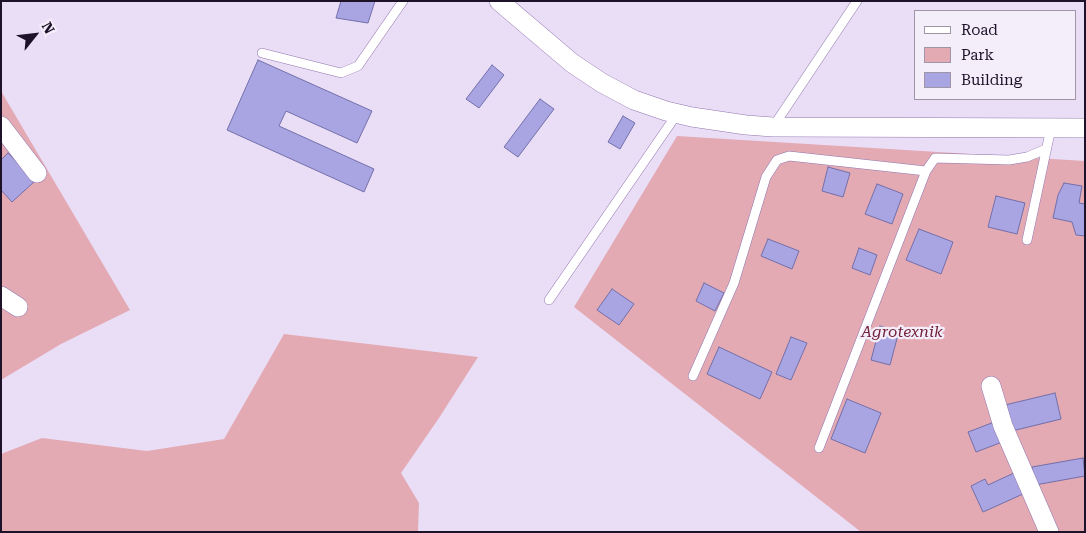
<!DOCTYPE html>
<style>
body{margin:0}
#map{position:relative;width:1086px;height:533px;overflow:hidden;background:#eadef7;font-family:"Roboto Serif",serif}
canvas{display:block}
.frame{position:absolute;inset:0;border:2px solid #1d1228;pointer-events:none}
.legend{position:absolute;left:914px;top:10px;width:162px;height:90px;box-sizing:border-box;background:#f4eefa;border:1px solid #9e96a6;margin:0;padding:6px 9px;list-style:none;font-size:15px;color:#1d1228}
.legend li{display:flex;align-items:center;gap:10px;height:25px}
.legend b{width:25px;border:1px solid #9e96a6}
.north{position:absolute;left:10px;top:10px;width:50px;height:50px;-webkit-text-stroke:4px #f4eefa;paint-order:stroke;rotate:61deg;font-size:14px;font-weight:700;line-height:20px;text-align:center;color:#1d1228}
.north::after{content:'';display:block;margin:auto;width:18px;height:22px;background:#1d1228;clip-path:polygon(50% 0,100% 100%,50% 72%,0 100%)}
</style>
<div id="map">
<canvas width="1086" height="533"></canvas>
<div class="frame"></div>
<ul class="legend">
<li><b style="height:6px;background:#fff"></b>Road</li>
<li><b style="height:14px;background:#e3aab4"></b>Park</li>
<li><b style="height:14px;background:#a9a5e3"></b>Building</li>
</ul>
<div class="north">N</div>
</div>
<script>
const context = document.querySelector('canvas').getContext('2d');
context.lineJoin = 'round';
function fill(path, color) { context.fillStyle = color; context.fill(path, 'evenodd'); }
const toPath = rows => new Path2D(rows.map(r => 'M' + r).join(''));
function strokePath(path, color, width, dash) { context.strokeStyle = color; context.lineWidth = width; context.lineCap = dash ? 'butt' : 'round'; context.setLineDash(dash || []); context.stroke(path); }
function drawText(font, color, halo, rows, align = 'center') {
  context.font = font + ' "Roboto Serif",serif'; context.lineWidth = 4.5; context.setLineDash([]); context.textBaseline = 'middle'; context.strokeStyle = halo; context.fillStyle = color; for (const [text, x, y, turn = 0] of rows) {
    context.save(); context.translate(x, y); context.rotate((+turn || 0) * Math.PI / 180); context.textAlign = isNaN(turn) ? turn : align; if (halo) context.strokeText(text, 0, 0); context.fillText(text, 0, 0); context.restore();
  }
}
fill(toPath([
 [1,91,130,310,61,344,1,380],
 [677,136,1085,161,1085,532,861,532,574,307],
 [284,334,478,357,439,418,401,473,419,503,418,532,1,532,1,454,42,438,147,451,224,439]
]), '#e3aab4');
const building = toPath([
 [341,1,375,1,368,23,336,18,341,1],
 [258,60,372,111,357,143,286,111,279,126,374,169,364,192,227,130,258,60],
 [492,65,504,75,479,108,466,99,492,65],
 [540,99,554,109,518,157,504,147,540,99],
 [623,116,635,123,620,149,608,142,623,116],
 [8,153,35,181,12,202,1,190,1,160,8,153],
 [828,167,850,173,843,197,822,191,828,167],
 [1064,183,1082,186,1079,203,1085,204,1085,236,1076,235,1072,222,1053,218,1058,195,1064,183],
 [877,184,903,194,892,224,865,214,877,184],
 [996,196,1025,203,1017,234,988,227,996,196],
 [919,229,953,242,941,274,906,260,919,229],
 [768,239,799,251,792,269,761,256,768,239],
 [859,248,877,255,870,275,852,268,859,248],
 [704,283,724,293,715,311,696,301,704,283],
 [612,289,634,304,619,325,597,310,612,289],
 [880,326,899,331,890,365,871,360,880,326],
 [791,337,807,343,791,380,776,374,791,337],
 [719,347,772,372,760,399,707,374,719,347],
 [1055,393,1061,419,1012,431,1005,405,1055,393],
 [847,399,881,413,865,453,831,439,847,399],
 [997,421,1005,441,976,452,968,432,997,421],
 [1083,458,1085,476,1035,485,1032,467,1083,458],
 [1014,473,1023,494,983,512,971,486,985,479,988,485,1014,473]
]);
fill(building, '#a9a5e3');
strokePath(building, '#736fa9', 1);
const service = toPath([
 [262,53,341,73,358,66,403,1],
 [773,127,857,1],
 [1027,240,1051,128],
 [549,300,677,114],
 [693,376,734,283,766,177,777,160,789,156,926,171],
 [819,448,926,171,935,158,1009,160,1027,157,1046,149]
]);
const minor = toPath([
 [499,1,572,63,602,83,634,100,666,111,692,117,746,125,773,127,1085,128],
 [1,126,37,173],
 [1,296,18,307],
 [991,386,1003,426,1049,532]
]);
strokePath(service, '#9175ad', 10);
strokePath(minor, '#9175ad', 20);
strokePath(service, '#fff', 9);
strokePath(minor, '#fff', 19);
drawText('italic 16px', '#74233a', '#f4eefa', [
 ["Agrotexnik",902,332]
]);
</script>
